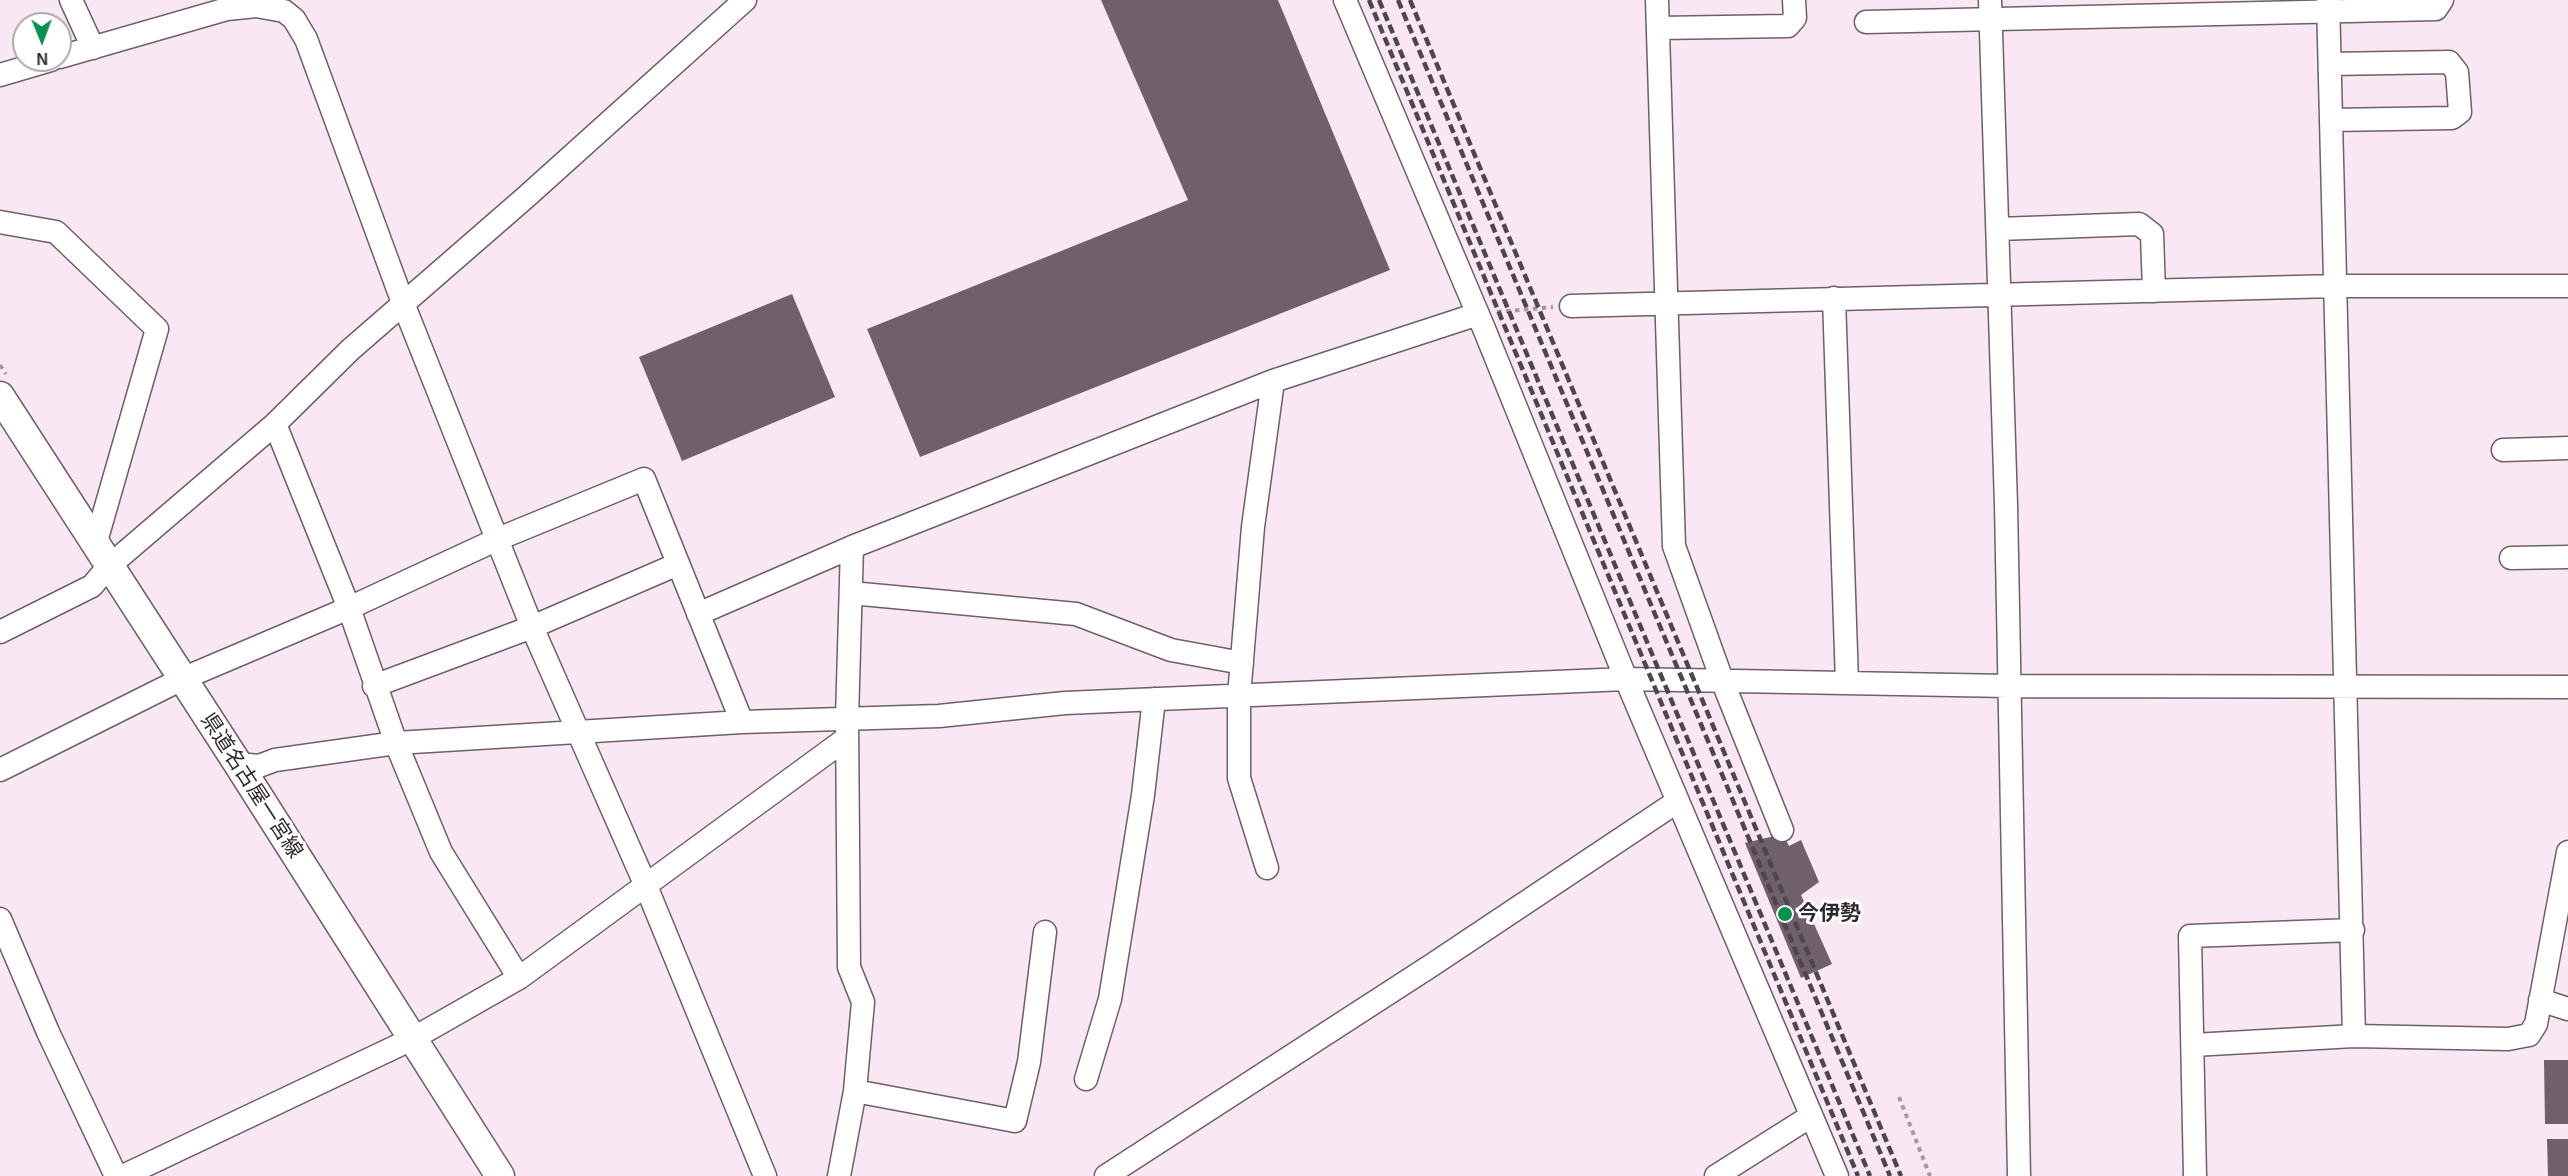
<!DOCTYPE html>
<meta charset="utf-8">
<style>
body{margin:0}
#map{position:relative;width:2568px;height:1176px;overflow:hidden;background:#f9e7f4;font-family:Arial,sans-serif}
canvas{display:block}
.north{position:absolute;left:12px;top:12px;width:60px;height:60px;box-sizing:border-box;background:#fff;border:2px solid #acaaac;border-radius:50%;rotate:179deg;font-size:16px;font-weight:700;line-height:24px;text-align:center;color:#302a2f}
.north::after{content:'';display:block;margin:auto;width:21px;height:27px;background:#0a914f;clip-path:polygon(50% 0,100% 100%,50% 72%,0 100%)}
</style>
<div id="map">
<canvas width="2568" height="1176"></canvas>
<div class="north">N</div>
</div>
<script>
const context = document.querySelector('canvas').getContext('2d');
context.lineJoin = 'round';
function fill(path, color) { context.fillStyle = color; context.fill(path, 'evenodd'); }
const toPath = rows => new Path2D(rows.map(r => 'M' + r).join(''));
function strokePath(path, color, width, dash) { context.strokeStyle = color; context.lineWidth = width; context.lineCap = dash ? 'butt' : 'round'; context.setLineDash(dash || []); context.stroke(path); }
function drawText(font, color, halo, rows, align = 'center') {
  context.font = font + ' Arial,"Noto Sans JP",sans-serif'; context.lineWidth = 6; context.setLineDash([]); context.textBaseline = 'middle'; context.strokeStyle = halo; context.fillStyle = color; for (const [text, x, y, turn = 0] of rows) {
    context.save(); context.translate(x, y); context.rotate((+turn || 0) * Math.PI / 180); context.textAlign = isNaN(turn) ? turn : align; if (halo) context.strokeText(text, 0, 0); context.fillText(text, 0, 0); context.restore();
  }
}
fill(toPath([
 [1101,0,1278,0,1390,270,920,457,867,329,1188,200],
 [792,294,835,397,682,461,639,357],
 [1783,834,1789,846,1801,840,1819,882,1801,895,1832,964,1801,978,1745,843],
 [2544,1060,2568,1060,2568,1124,2545,1124],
 [2547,1139,2568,1139,2568,1176,2548,1176]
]), '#6f606c');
const minor = toPath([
 [71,0,93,48],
 [1345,0,1485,331,1626,679,1837,1176],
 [1657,0,1674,546,1722,680,1782,830],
 [1990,0,2006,505,2019,1176],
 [2328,0,2354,1036],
 [1866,22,2436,9,2442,0],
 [1659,28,1788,26,1795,18,1794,0],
 [60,57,227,9,256,6,284,11,294,19,306,39,403,303,532,627,646,886,765,1176],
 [2330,64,2449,62,2457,72,2460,112,2452,118,2331,120],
 [0,75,51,60],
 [0,222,56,232,157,329,95,545],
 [1998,229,2139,224,2152,234,2154,291],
 [1834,298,1847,682],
 [1571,306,2334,286,2568,286],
 [275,424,349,608,396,743,441,852,519,978],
 [2503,450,2568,448],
 [2511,558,2568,557],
 [851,593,1076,614,1171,650,1242,663],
 [698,614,852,547,1273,381,1478,314],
 [0,632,92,586,108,567,275,424,350,350,526,197,745,0],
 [374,686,532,627,678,564],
 [238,764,259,766,275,760,396,743,742,722,939,716,1065,703,1626,679,2008,686,2568,687],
 [0,770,182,679,349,608,498,539,644,479,742,722],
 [1267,868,1239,778,1239,696,1253,527,1273,381],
 [0,919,48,1032,116,1176],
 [2540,1000,2568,1009],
 [2193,1045,2354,1036,2508,1039,2529,1035,2536,1024,2568,852],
 [1086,1079,1110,999,1143,795,1154,699],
 [855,1091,1015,1121,1029,1062,1045,932],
 [123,1176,412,1039,519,978,847,738],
 [839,1176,855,1091,863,1002,849,967,847,718,852,547],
 [1106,1176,1432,965,1678,801],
 [1716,1176,1811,1116],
 [2195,1176,2190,936,2353,930]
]);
const major = toPath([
 [0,396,238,764,500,1176]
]);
strokePath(minor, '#6e5f6b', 25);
strokePath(major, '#6e5f6b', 31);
strokePath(toPath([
 [1497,312,1553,307],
 [0,365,6,374],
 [1899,1097,1930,1176]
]), '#a598a2', 4, [4.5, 4.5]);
strokePath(minor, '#fff', 22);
strokePath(major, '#fff', 28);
strokePath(toPath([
 [1369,0,1858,1176],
 [1379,0,1870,1176],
 [1398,0,1890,1176],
 [1410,0,1901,1176]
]), '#4e464c', 4.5, [9, 4.5]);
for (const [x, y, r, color] of [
 [1785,914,8,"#0a914f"]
]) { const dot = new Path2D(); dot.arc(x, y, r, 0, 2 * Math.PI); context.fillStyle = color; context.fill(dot); strokePath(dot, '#fff', 2); }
drawText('21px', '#302a2f', '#fff', [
 ["県道名古屋一宮線",251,786,57]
]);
drawText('bold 21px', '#302a2f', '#fff', [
 ["今伊勢",1798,914]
], 'left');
</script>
